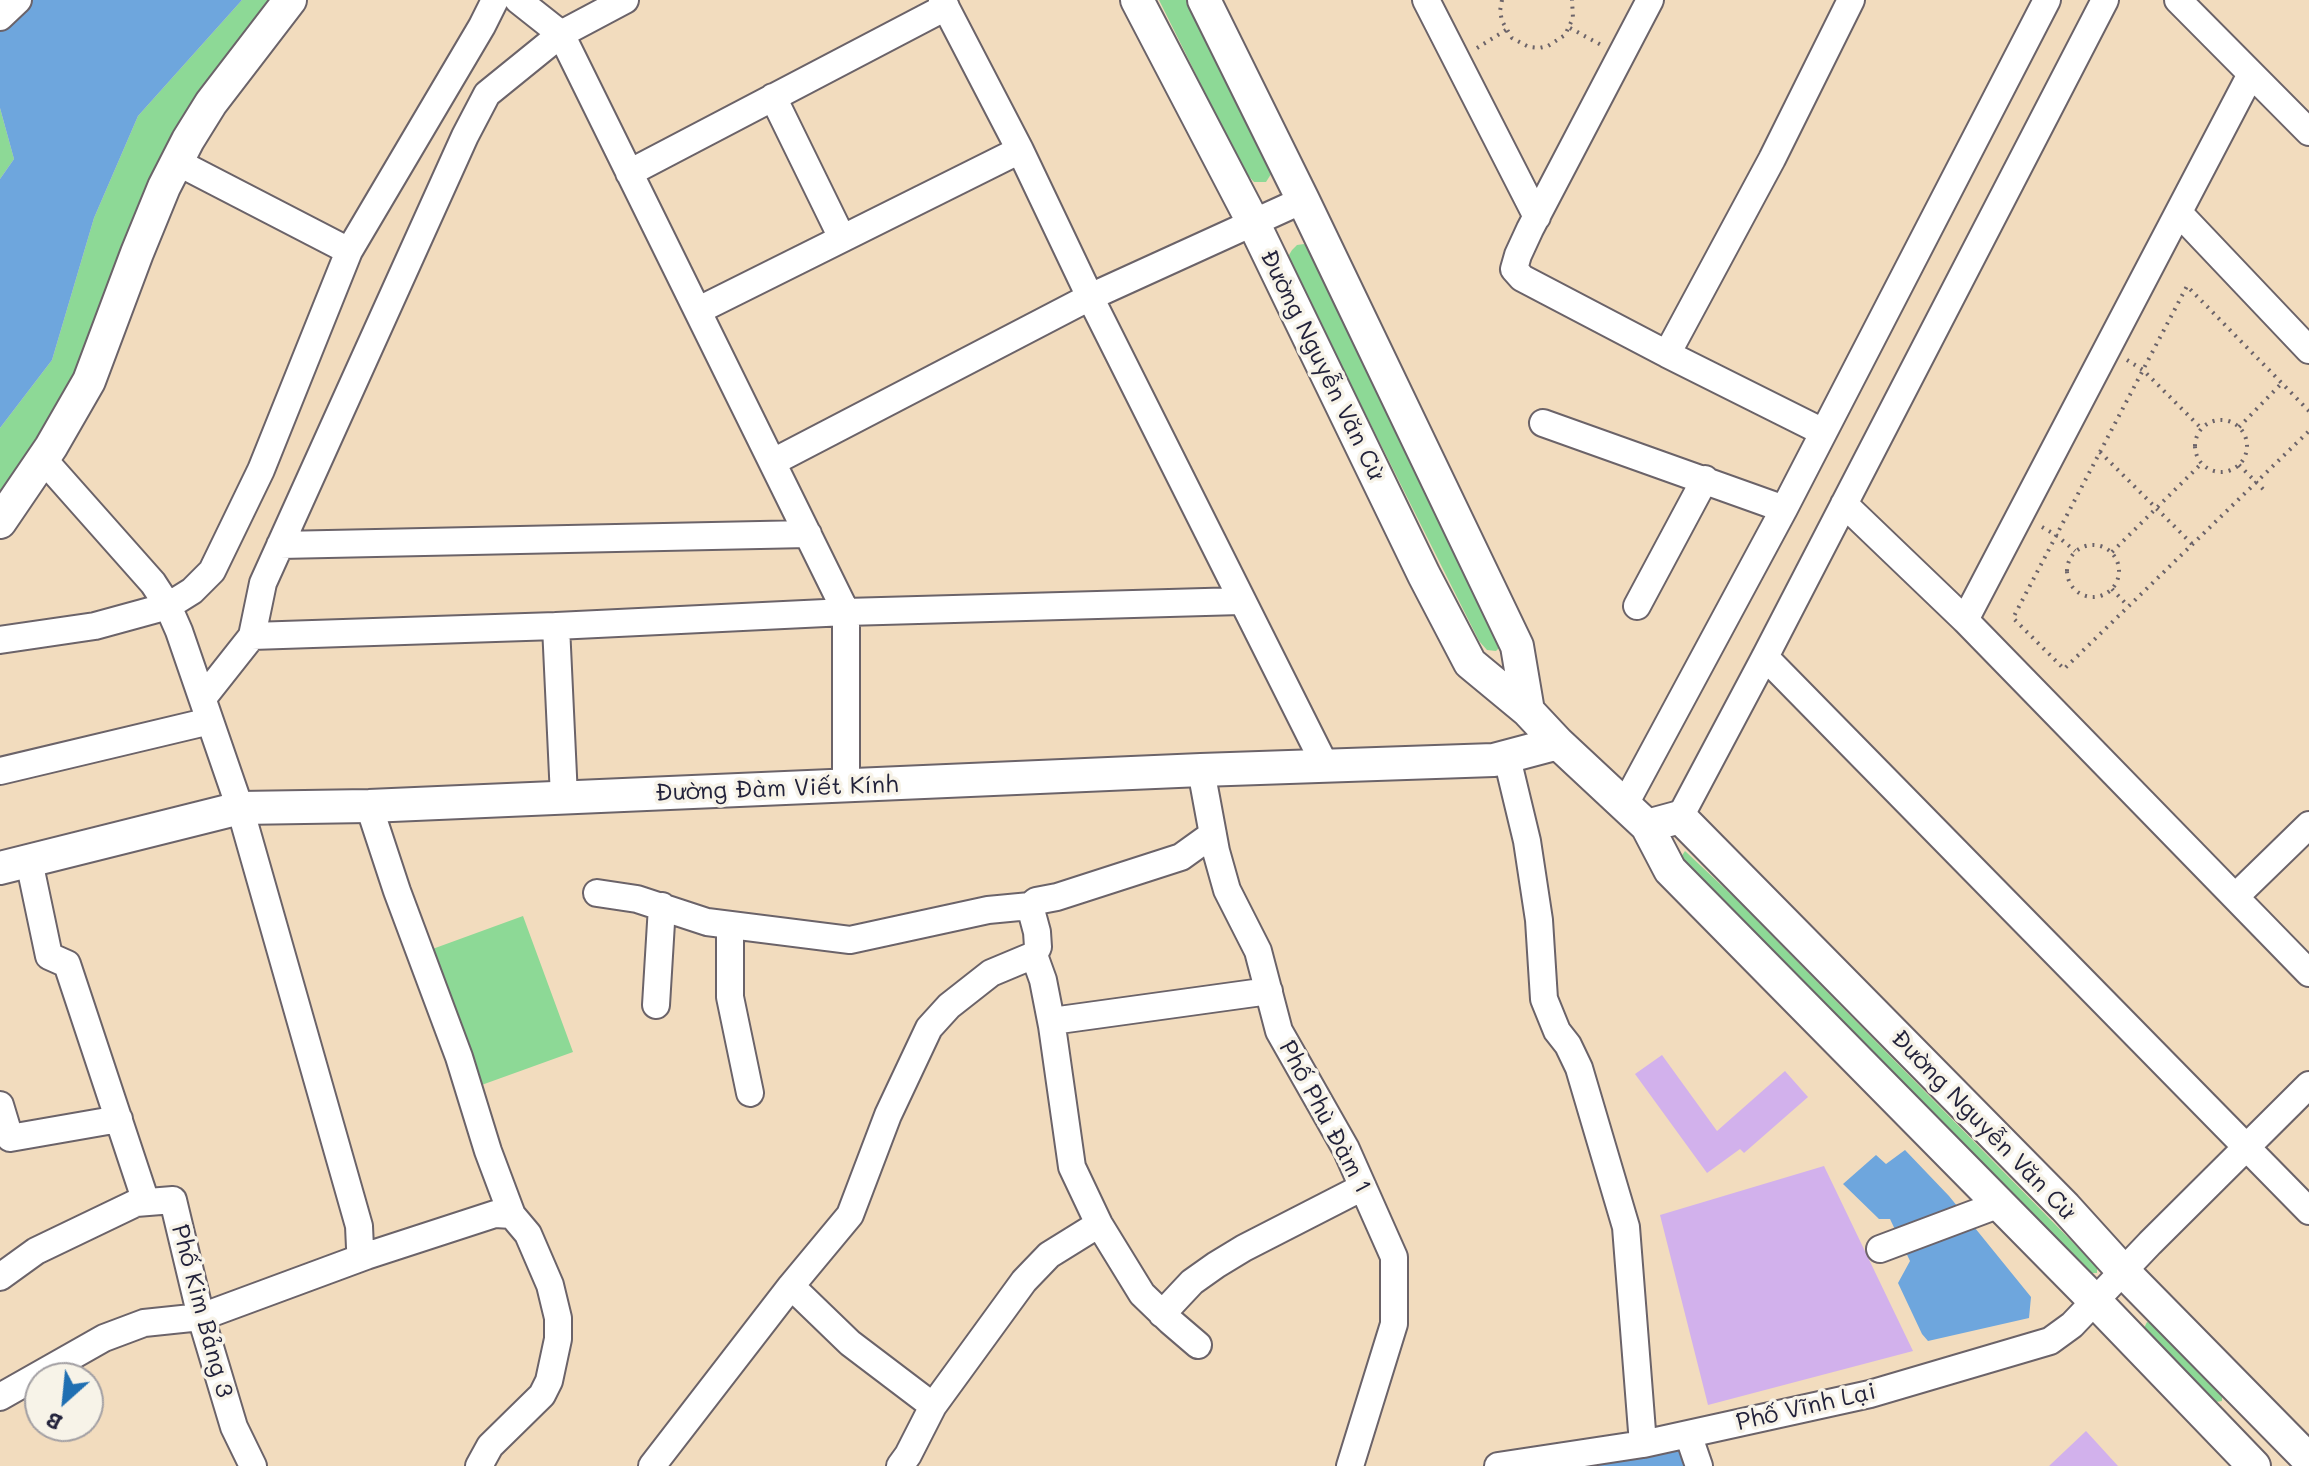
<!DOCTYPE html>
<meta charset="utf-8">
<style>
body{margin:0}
#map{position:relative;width:2309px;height:1466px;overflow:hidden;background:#f2dcbe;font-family:Mali,sans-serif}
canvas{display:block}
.north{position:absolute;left:24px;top:1362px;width:80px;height:80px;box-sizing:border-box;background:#f7f3e8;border:2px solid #a29fa3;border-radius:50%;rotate:207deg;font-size:22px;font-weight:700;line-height:32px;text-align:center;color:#22223b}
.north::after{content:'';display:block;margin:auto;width:28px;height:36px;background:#1f6fb2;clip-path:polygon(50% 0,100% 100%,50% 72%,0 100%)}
</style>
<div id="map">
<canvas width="2309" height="1466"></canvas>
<div class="north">B</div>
</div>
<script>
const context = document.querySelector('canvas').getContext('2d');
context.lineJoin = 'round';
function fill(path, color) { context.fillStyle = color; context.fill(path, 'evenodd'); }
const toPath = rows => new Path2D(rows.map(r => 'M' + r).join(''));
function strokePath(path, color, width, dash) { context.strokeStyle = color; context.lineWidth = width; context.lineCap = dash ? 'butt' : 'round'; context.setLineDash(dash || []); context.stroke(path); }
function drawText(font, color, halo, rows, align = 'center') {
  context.font = font + ' Mali,sans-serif'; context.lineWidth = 7; context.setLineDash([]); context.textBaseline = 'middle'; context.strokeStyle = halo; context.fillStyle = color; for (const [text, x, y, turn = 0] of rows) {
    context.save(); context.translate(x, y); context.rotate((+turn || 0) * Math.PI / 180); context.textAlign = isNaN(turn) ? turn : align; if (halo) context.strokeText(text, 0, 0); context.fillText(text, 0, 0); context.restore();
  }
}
fill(toPath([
 [242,0,290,0,211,103,107,336,0,522,0,428,52,360,94,218,138,116],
 [1159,0,1189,0,1273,171,1266,182,1254,182,1244,171],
 [0,108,14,159,0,179],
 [1304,244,1310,248,1500,647,1496,651,1487,650,1479,641,1290,263,1289,255,1292,250,1297,245],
 [1685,851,1735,898,2097,1267,2097,1273,2091,1273,2064,1246,1685,862,1681,857],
 [523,916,573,1052,476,1087,427,951],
 [2147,1322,2150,1323,2222,1397,2222,1401,2216,1402,2144,1328]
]), '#8dd996');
fill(toPath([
 [18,0,242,0,138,116,94,218,52,360,0,428,0,179,14,159,0,108,0,17],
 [1905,1150,1949,1196,2031,1297,2029,1318,1928,1341,1922,1334,1898,1283,1910,1261,1890,1219,1879,1219,1843,1184,1876,1155,1886,1164],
 [1675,1447,1686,1453,1690,1466,1559,1466]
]), '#6ea6dd');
fill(toPath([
 [1662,1055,1717,1131,1785,1071,1808,1097,1744,1153,1740,1149,1707,1173,1635,1074],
 [1824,1166,1913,1351,1708,1405,1660,1215],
 [2086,1431,2118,1466,2049,1466]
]), '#d2b1ec');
const minor = toPath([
 [518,0,561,34,846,612,846,787],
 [942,0,1020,150,1090,297,1326,767],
 [1426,0,1537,217],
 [1650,0,1530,229,1518,255,1514,269,1522,278,1667,354],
 [2178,0,2309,132],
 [0,17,18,0],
 [773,97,842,238],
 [177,162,349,251],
 [629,173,946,7],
 [2179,213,2309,350],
 [699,310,1020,150],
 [1543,423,1784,509],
 [1823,432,1667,354,1772,159,1851,0],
 [43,459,153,583,168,606,179,631,240,808,359,1226,360,1248,366,1256,495,1214,512,1215],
 [773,462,1090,297,1303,200],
 [1844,504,1965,620,2309,973],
 [280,545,808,534],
 [1637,606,1705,479],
 [1965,620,2251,74],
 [556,626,564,797],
 [252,636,556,626,846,612,1241,601],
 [0,640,95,626,168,606,192,591,212,571,261,470,349,251,482,26,495,0],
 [1765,657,2309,1211],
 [203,698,252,636,263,583,465,136,487,94,561,34,625,0],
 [1507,758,1527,841,1539,920,1544,999,1557,1031,1568,1045,1579,1068,1626,1227,1643,1444],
 [1201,770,1216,851,1227,890,1258,951,1279,1031,1346,1149,1394,1257,1394,1324,1350,1466],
 [0,771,210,721],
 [369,806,397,891,459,1057,488,1151,512,1215,528,1234,550,1285,558,1318,558,1339,549,1381,542,1395,490,1446,479,1466],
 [1624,806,1784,509,2047,0],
 [1680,817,1765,657,2105,0],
 [29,861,49,956,67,964,146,1202],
 [597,893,637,899,707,922,850,940,988,910,1030,906],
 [2235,897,2309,825],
 [730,925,730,997,750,1093],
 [1034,955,1043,980,1052,1026,1072,1167,1099,1224,1142,1294,1170,1321,1198,1345],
 [656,1005,662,906],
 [1052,1021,1269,991],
 [0,1105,10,1138,119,1119],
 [1880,1249,2000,1204],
 [0,1277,36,1251,136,1203,173,1200,201,1317,234,1427,253,1466],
 [791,1286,850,1343,933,1406],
 [1162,1314,1192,1282,1216,1265,1244,1248,1363,1187],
 [0,1397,104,1338,144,1323,201,1317,366,1256],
 [1688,1434,1699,1466],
 [652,1466,791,1286,850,1215,888,1115,929,1028,949,1006,991,973,1034,955,1038,947,1037,932,1030,906,1036,901,1057,897,1181,857,1213,834],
 [900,1466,908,1455,933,1406,1024,1281,1049,1255,1099,1224],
 [1498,1466,1643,1444,1870,1394,2050,1341,2072,1325,2150,1243,2309,1085]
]);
const major = toPath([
 [1137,0,1254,224,1424,575,1470,663,1528,711,1558,743,1647,826,1670,870,2096,1302,2254,1466],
 [1204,0,1303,200,1517,646,1528,711],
 [0,522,51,447,89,381,137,253,164,187,188,140,211,103,290,0],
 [1647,826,1680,817,2065,1207,2123,1271,2309,1460],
 [0,868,240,808,369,806,1201,770,1494,760,1558,743]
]);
strokePath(minor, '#6b6369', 30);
strokePath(major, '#6b6369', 36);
strokePath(toPath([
 [1502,0,1500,11,1502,21,1512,38,1529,47,1539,48,1548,46,1565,35,1573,18,1572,0],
 [1570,28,1603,46],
 [1477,48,1506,30],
 [2127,360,2143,370,2201,428],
 [2309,411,2187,286,2013,618,2064,669,2309,431],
 '2195 446a26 26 0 1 1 52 0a26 26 0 1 1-52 0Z',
 [2239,427,2282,383],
 [2100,452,2192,544],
 [2239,465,2267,493],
 [2042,527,2056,535,2075,551],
 '2067 571a26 26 0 1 1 52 0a26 26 0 1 1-52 0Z',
 [2112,552,2201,464],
 [2112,589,2128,606]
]), '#6b6369', 4, [2, 6]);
strokePath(minor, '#fff', 26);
strokePath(major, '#fff', 32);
drawText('24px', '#22223b', '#f7f3e8', [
 ["Đường Nguyễn Văn Cừ",1322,365,64],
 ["Đường Đàm Viết Kính",777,789,-2],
 ["Phố Phù Đàm 1",1325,1117,62],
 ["Đường Nguyễn Văn Cừ",1983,1125,46],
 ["Phố Kim Bảng 3",202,1311,75],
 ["Phố Vĩnh Lại",1806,1407,-13]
]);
</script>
